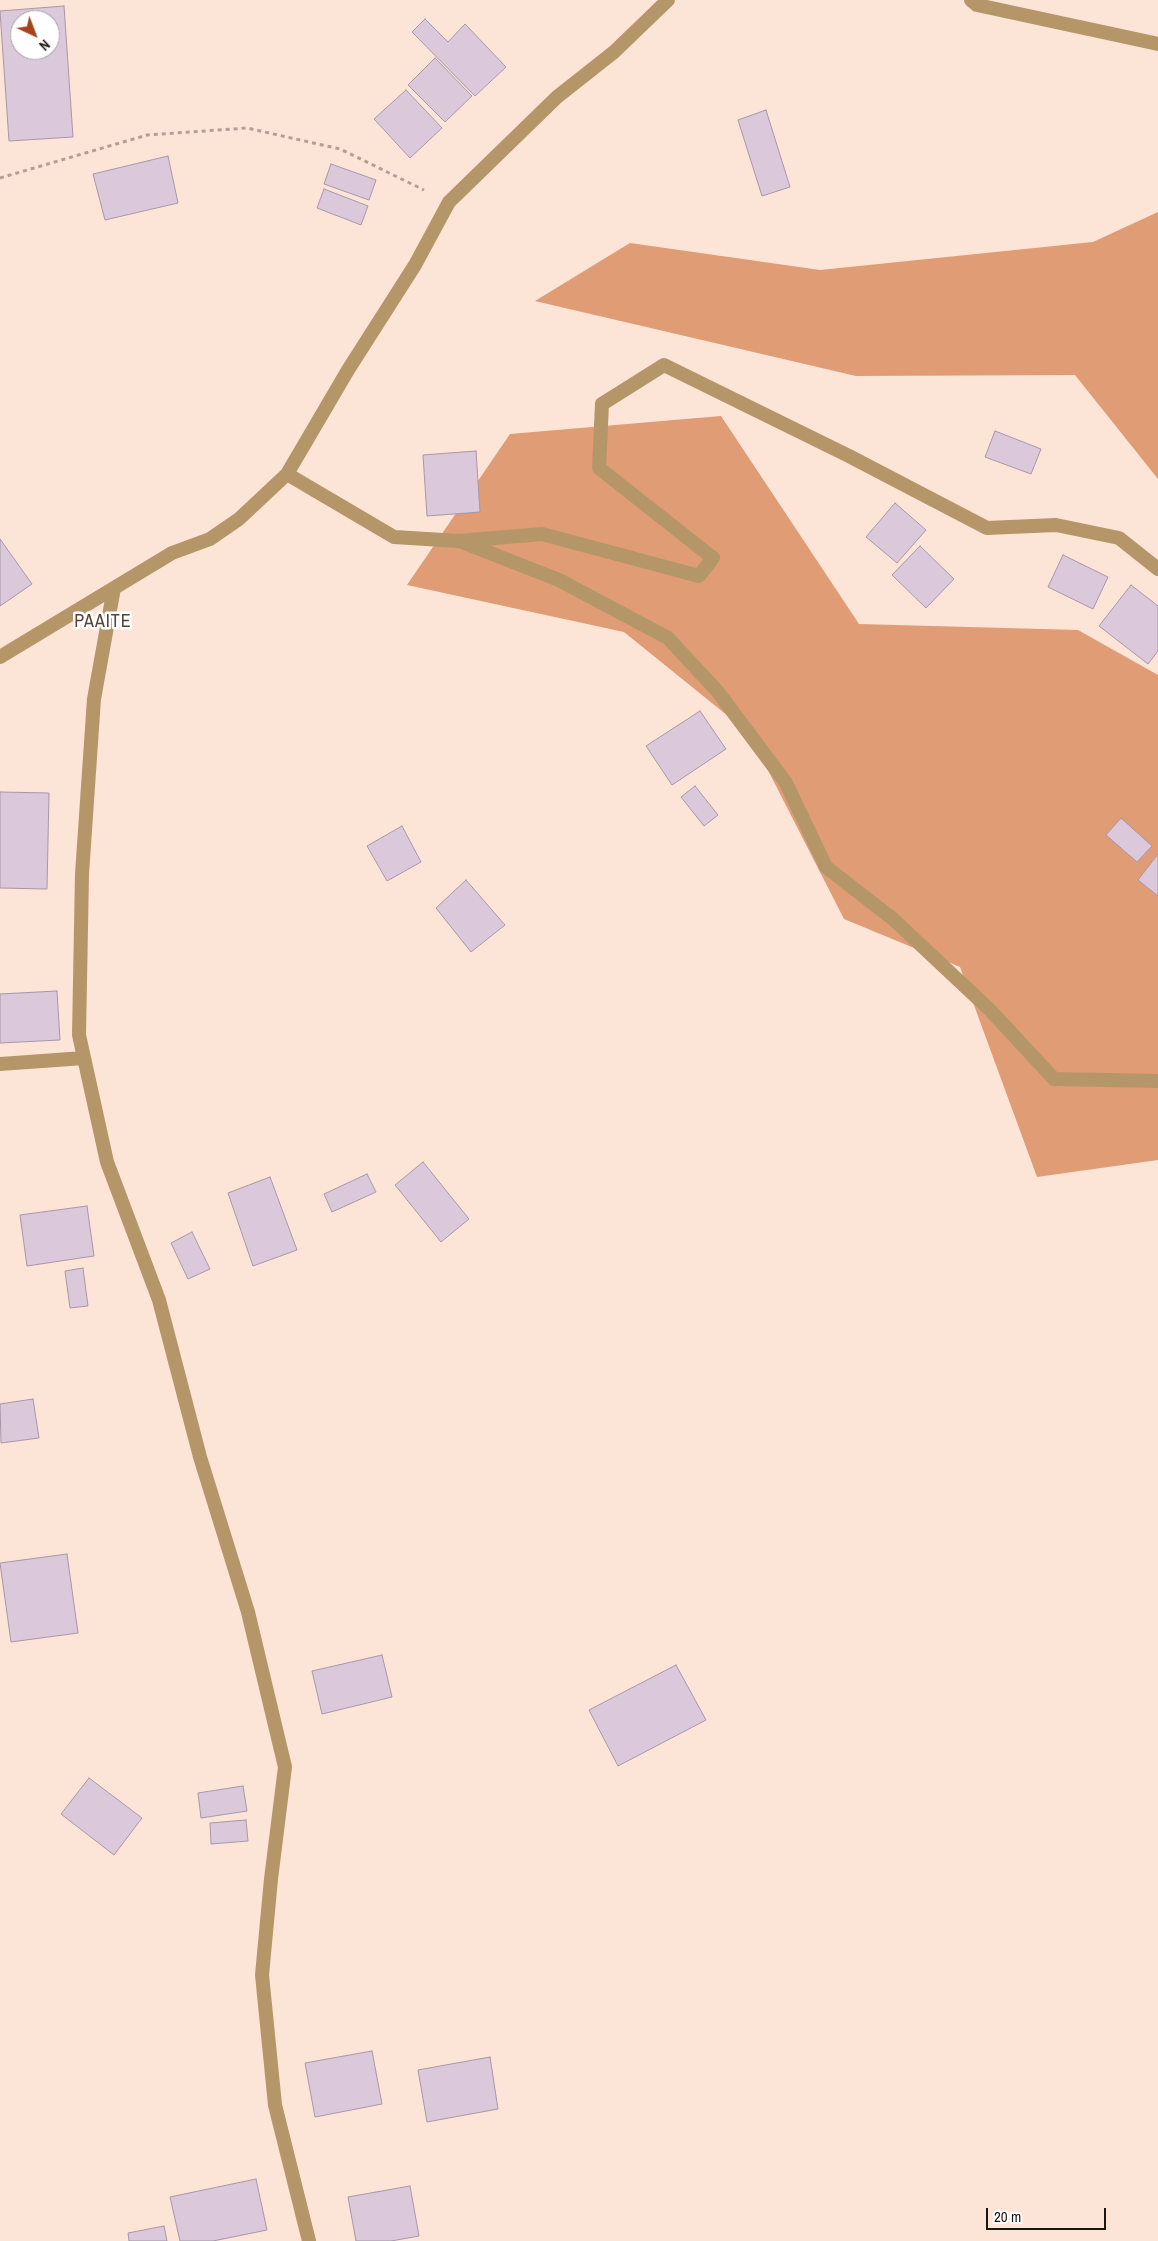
<!DOCTYPE html>
<style>
body{margin:0}
#map{position:relative;width:1158px;height:2241px;overflow:hidden;background:#fce4d7;font-family:"Archivo Narrow",sans-serif}
canvas{display:block}
.north{position:absolute;left:10px;top:10px;width:50px;height:50px;box-sizing:border-box;background:#fff;border:1px solid #a5a19f;border-radius:50%;rotate:137deg;font-size:14px;font-weight:700;line-height:20px;text-align:center;color:#1d1510}
.north::after{content:'';display:block;margin:auto;width:18px;height:22px;background:#a9421c;clip-path:polygon(50% 0,100% 100%,50% 72%,0 100%)}
.scale{position:absolute;left:986px;top:2208px;width:120px;height:22px;box-sizing:border-box;border:2px solid #1d1510;border-top:0;padding-left:6px;font-size:15px;line-height:18px;white-space:nowrap;color:#1d1510;-webkit-text-stroke:4px #fff;paint-order:stroke}
</style>
<div id="map">
<canvas width="1158" height="2241"></canvas>
<div class="north">N</div>
<div class="scale">20 m</div>
</div>
<script>
const context = document.querySelector('canvas').getContext('2d');
context.lineJoin = 'round';
function fill(path, color) { context.fillStyle = color; context.fill(path, 'evenodd'); }
const toPath = rows => new Path2D(rows.map(r => 'M' + r).join(''));
function strokePath(path, color, width, dash) { context.strokeStyle = color; context.lineWidth = width; context.lineCap = dash ? 'butt' : 'round'; context.setLineDash(dash || []); context.stroke(path); }
function drawText(font, color, halo, rows, align = 'center') {
  context.font = font + ' "Archivo Narrow",sans-serif'; context.lineWidth = 5; context.setLineDash([]); context.textBaseline = 'middle'; context.strokeStyle = halo; context.fillStyle = color; for (const [text, x, y, turn = 0] of rows) {
    context.save(); context.translate(x, y); context.rotate((+turn || 0) * Math.PI / 180); context.textAlign = isNaN(turn) ? turn : align; if (halo) context.strokeText(text, 0, 0); context.fillText(text, 0, 0); context.restore();
  }
}
fill(toPath([
 [1158,212,1158,479,1075,375,856,376,535,301,630,243,820,270,1093,242],
 [721,416,859,624,1078,630,1158,675,1158,1160,1037,1177,960,967,844,919,749,733,624,632,407,585,510,434]
]), '#df9c75');
const building = toPath([
 [64,6,73,137,9,141,0,11,64,6],
 [20,20,50,20,50,50,20,50,20,20],
 [425,19,448,42,465,24,506,67,475,96,412,32,425,19],
 [435,58,472,96,445,122,408,85,435,58],
 [406,90,442,128,410,158,374,119,406,90],
 [766,110,790,187,762,196,738,120,766,110],
 [168,156,178,203,105,220,93,174,168,156],
 [331,164,376,180,369,200,324,184,331,164],
 [324,189,368,206,361,225,317,208,324,189],
 [995,431,1041,449,1031,474,985,457,995,431],
 [476,451,480,512,427,516,423,455,476,451],
 [895,503,926,530,897,563,866,537,895,503],
 [0,539,32,584,0,606,0,539],
 [920,546,954,579,926,608,892,575,920,546],
 [1063,555,1108,577,1093,609,1048,587,1063,555],
 [1131,585,1158,606,1158,651,1148,664,1099,626,1131,585],
 [700,711,726,749,672,785,646,746,700,711],
 [695,786,718,815,704,826,681,797,695,786],
 [0,792,49,793,47,889,0,888,0,792],
 [1121,818,1152,846,1137,862,1106,835,1121,818],
 [402,826,421,862,387,881,367,846,402,826],
 [1158,854,1158,896,1138,880,1158,854],
 [466,880,505,925,471,952,436,908,466,880],
 [57,991,60,1040,0,1043,0,994,57,991],
 [423,1162,469,1219,441,1242,395,1185,423,1162],
 [367,1174,376,1192,332,1212,324,1194,367,1174],
 [270,1177,297,1250,253,1266,228,1193,270,1177],
 [87,1206,94,1256,27,1266,20,1215,87,1206],
 [192,1232,210,1269,188,1279,171,1243,192,1232],
 [83,1268,88,1306,70,1308,65,1271,83,1268],
 [33,1399,39,1438,1,1443,0,1404,33,1399],
 [67,1554,78,1633,11,1642,0,1563,67,1554],
 [382,1655,392,1697,322,1714,312,1671,382,1655],
 [676,1665,706,1720,618,1766,589,1710,676,1665],
 [89,1778,142,1818,114,1855,61,1814,89,1778],
 [243,1786,247,1811,201,1818,198,1793,243,1786],
 [246,1820,248,1841,211,1844,210,1823,246,1820],
 [372,2051,382,2104,315,2117,305,2063,372,2051],
 [490,2057,498,2109,427,2122,418,2070,490,2057],
 [256,2179,267,2230,213,2241,180,2241,170,2197,256,2179],
 [410,2186,419,2236,391,2241,356,2241,348,2197,410,2186],
 [164,2226,167,2241,129,2241,128,2233,164,2226]
]);
fill(building, '#dbc9db');
strokePath(building, '#a897a8', 1);
strokePath(toPath([
 [0,178,147,135,247,128,340,149,424,190]
]), '#b3a095', 3, [4, 4]);
strokePath(toPath([
 [971,0,977,5,1158,44],
 [287,474,394,537,459,541,542,534,699,576,713,558,599,468,602,404,664,365,849,456,987,528,1056,525,1119,538,1158,569],
 [462,542,559,580,668,638,718,692,786,783,826,867,893,919,990,1010,1054,1079,1158,1081],
 [114,588,94,699,82,874,79,1035,107,1162,159,1300,200,1457,248,1612,285,1767,271,1879,262,1975,275,2105,309,2241],
 [0,657,172,553,210,539,239,519,287,474,348,370,415,265,449,202,557,97,614,52,668,0],
 [0,1064,84,1058]
]), '#b59669', 14);
context.letterSpacing = '1px';
drawText('18px', '#574339', '#fff', [
 ["PAAITE",103,622]
]);
context.letterSpacing = '0px';
</script>
